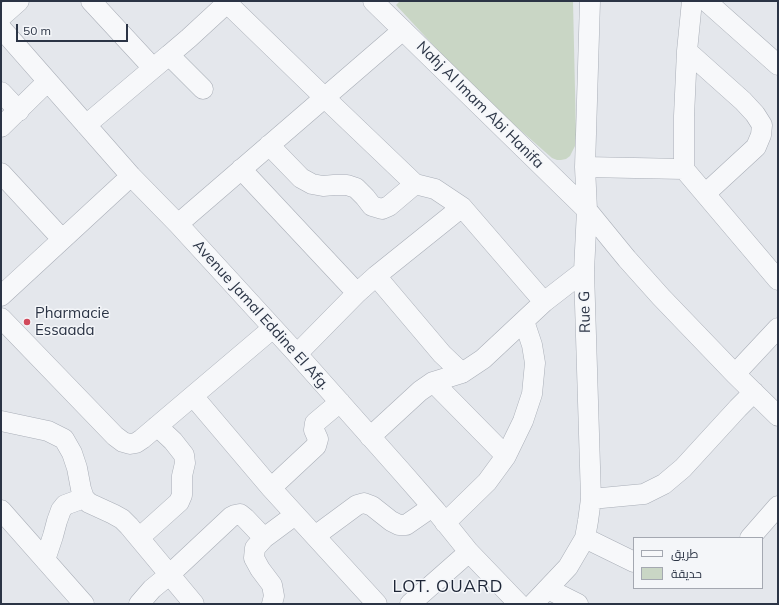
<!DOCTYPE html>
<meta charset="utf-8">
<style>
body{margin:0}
#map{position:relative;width:779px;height:605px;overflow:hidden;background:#e4e7ec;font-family:Mulish,Cairo,sans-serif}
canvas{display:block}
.frame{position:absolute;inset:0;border:2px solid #2b3445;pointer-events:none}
.legend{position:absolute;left:633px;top:537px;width:130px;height:52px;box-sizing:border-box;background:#f4f6f9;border:1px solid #a4a8b1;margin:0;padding:5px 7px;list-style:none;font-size:12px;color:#2b3445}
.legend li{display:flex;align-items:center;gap:8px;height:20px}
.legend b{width:20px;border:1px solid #a4a8b1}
.scale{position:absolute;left:16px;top:24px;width:112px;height:18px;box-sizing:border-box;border:2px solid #2b3445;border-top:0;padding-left:5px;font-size:12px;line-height:14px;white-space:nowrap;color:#2b3445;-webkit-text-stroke:3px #f4f6f9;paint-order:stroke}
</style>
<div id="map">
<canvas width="779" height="605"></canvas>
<div class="frame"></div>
<ul class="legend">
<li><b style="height:5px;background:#f7f8fa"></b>طريق</li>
<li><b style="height:11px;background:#c9d6c5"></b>حديقة</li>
</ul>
<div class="scale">50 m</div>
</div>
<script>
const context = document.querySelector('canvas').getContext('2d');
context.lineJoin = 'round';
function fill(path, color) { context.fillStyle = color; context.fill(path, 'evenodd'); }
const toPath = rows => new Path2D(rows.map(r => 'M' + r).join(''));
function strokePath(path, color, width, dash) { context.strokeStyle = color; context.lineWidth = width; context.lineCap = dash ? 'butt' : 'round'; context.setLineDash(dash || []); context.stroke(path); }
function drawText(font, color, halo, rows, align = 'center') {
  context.font = font + ' Mulish,sans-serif'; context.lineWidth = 3; context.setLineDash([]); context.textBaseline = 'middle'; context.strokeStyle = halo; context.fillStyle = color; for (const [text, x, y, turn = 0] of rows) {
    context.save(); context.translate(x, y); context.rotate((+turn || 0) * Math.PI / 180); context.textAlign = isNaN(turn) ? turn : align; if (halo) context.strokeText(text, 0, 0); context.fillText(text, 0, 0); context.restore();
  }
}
fill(toPath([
 [400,1,573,1,576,135,575,146,570,156,566,159,561,160,557,160,552,158,511,122,459,73,396,5]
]), '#c9d6c5');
const minor = toPath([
 [91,1,153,68],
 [225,1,325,98,415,184,389,206,382,209,372,206,365,197,356,188,347,185,334,185,323,186,312,184,301,178,269,145],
 [373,1,587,210,627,259,661,297,735,374,778,416],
 [706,1,778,65],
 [1,17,19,1],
 [1,28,131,176,178,224,297,354,401,471,436,511,469,552,519,604],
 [687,51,743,101,755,114,762,125,761,135,756,147,705,194],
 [203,89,169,55,189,38,227,3],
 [1,92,19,111],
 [86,125,169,55],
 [1,127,47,82],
 [585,167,684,169,778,280],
 [241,169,357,293],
 [684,169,684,116,687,51,692,1],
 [1,173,62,239],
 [415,184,435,189,462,207,544,302],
 [178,224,403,30],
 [376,276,442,354,462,373],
 [1,296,131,176],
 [1,318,115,436,123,442,130,444,136,443,142,439,273,328],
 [297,354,357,293,376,276,462,207],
 [735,374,778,328],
 [433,382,506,456],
 [193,396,271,488,377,604],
 [1,421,48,431,64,439,72,453,77,468,81,489,84,498,89,503,113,514,122,519,129,526,194,604],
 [370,437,420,391,433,382,462,373,483,359,544,302,584,271],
 [271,488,316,446,318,439,314,430,315,423,340,402],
 [591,499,644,494,664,484,683,468,738,408,754,392],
 [1,510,84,604],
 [445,523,487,482,506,456,523,421,532,394,535,363,532,345,524,321],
 [315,536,357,505,364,503,372,506,391,521,399,525,406,525,432,507],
 [139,538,179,502,182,495,182,476,185,463,184,455,173,441,157,426],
 [585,538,634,562],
 [750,538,778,506],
 [45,560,53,536,57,521,61,510,65,505,84,498],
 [548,589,578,604],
 [139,604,152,589,169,575,231,517,235,515,240,514,245,518,264,538],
 [272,604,274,596,272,585,260,569,254,558,255,548,264,538,295,515],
 [410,604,469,552],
 [533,604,568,567,585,538,588,521,591,499,584,271,587,210,585,167,590,1]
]);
strokePath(minor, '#a9aeb7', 21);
strokePath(minor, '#f7f8fa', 20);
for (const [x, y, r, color] of [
 [27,322,4,"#d1495b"]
]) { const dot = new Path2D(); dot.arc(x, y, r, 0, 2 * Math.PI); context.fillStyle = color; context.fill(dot); strokePath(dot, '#f4f6f9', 1.5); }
drawText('15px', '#2b3445', '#f4f6f9', [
 ["Nahj Al Imam Abi Hanifa",480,105,45],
 ["Rue G",585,312,-91],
 ["Avenue Jamal Eddine El Afg.",261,315,48]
]);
drawText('15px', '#2b3445', '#f4f6f9', [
 ["Pharmacie",35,313],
 ["Essaada",35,330]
], 'left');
context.letterSpacing = '1px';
drawText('17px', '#1d2536', '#f4f6f9', [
 ["LOT. OUARD",448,587]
]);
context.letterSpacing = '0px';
</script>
